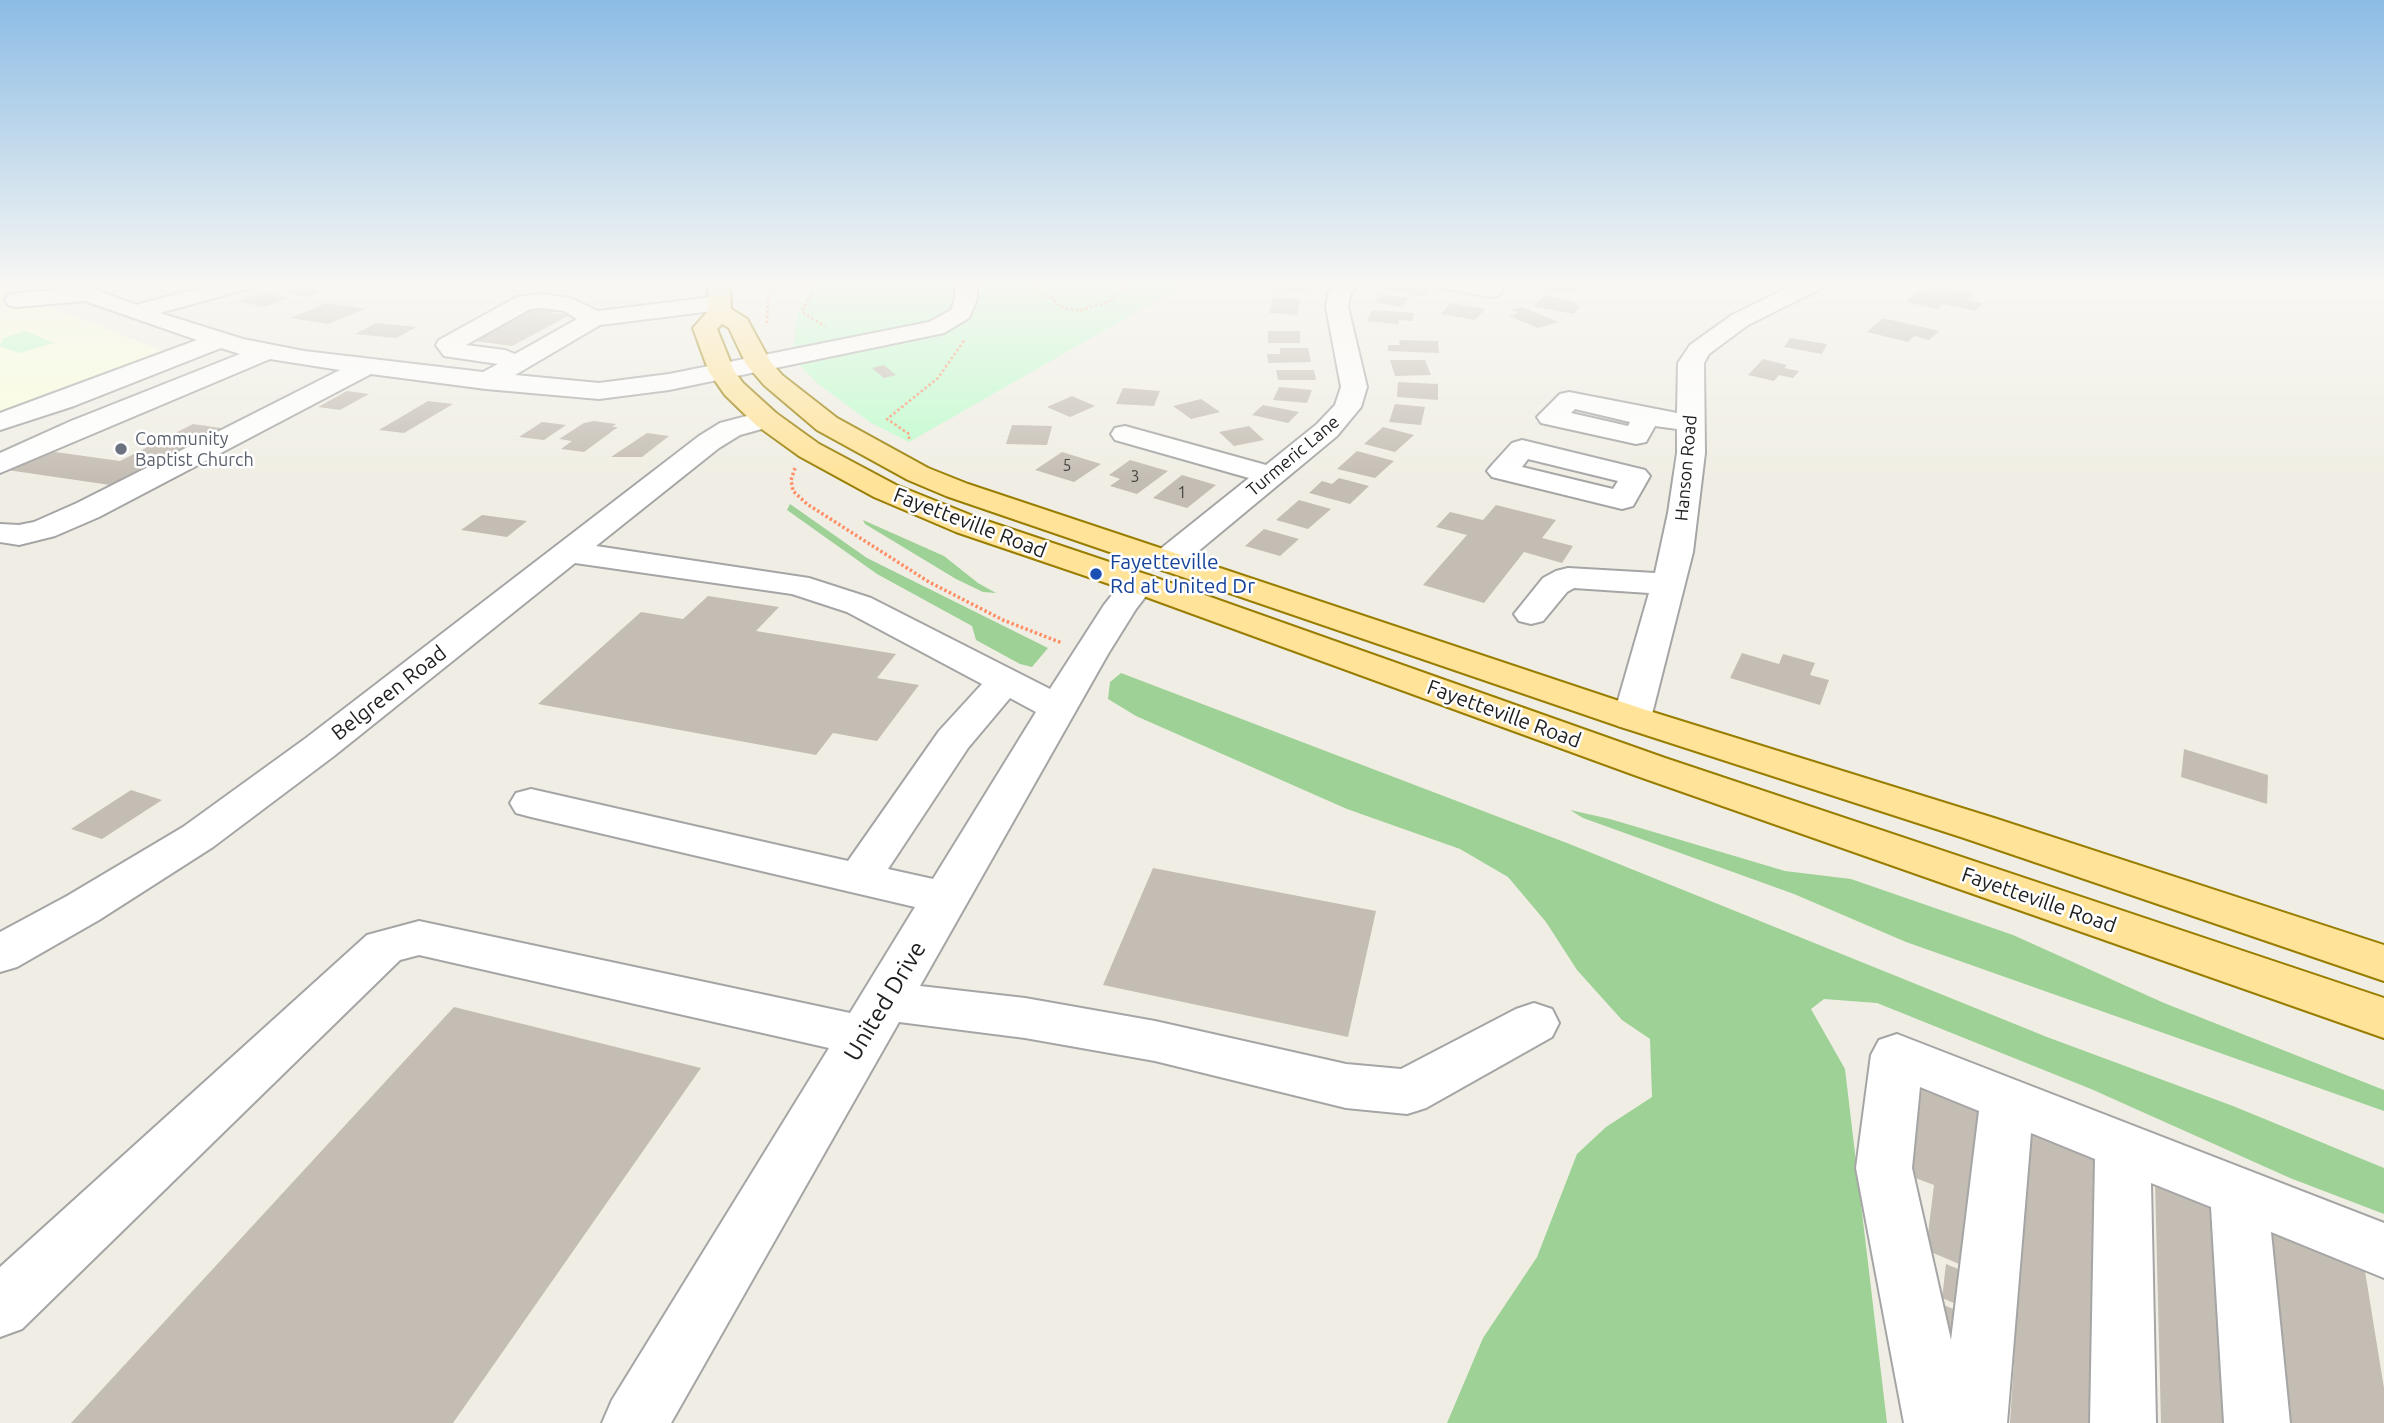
<!DOCTYPE html>
<style>
body{margin:0}
canvas{display:block;background:#f0eee4}
</style>
<canvas width="2384" height="1423"></canvas>
<script>
const context = document.querySelector('canvas').getContext('2d');
context.lineJoin = 'round';
function fill(path, color) { context.fillStyle = color; context.fill(path, 'evenodd'); }
const toPath = rows => new Path2D(rows.map(r => 'M' + r).join(''));
function strokePath(path, color, width, dash) { context.strokeStyle = color; context.lineWidth = width; context.lineCap = dash ? 'butt' : 'round'; context.setLineDash(dash || []); context.stroke(path); }
function drawText(font, color, halo, rows, align = 'center') {
  context.font = font + ' Ubuntu,sans-serif'; context.lineWidth = 5; context.setLineDash([]); context.textBaseline = 'middle'; context.strokeStyle = halo; context.fillStyle = color; for (const [text, x, y, turn = 0] of rows) {
    context.save(); context.translate(x, y); context.rotate((+turn || 0) * Math.PI / 180); context.textAlign = isNaN(turn) ? turn : align; if (halo) context.strokeText(text, 0, 0); context.fillText(text, 0, 0); context.restore();
  }
}
fill(toPath([
 [0,287,185,360,0,427]
]), '#faffdd');
fill(toPath([
 [790,504,867,558,1048,648,1032,667,1020,664,976,640,972,626,877,574,787,510],
 [863,520,944,556,978,583,996,593,983,592,956,579,865,524],
 [1121,673,1567,843,2047,1037,2233,1106,2384,1168,2384,1214,2290,1178,2091,1089,1877,1003,1824,999,1811,1009,1845,1069,1887,1423,1447,1423,1483,1338,1537,1257,1577,1154,1606,1127,1652,1097,1650,1039,1622,1020,1577,970,1546,922,1508,877,1460,849,1347,809,1136,716,1108,699,1110,682],
 [1570,810,1610,819,1785,871,1851,879,2013,935,2164,1003,2384,1090,2384,1111,1906,942,1794,894,1583,818]
]), '#9ed196');
fill(toPath([
 [814,282,1189,282,909,442,871,423,817,383,792,357,798,312],
 [26,331,54,343,19,353,0,346,3,338]
]), '#befccd');
fill(toPath([
 [1268,282,1310,282,1304,292,1264,288],
 [1392,282,1400,282,1432,287,1423,296,1383,289],
 [1540,282,1566,282,1577,291,1552,293],
 [304,286,322,291,306,297,287,292],
 [1934,286,1973,294,1967,300,1983,303,1975,311,1944,304,1938,309,1905,302,1918,291,1925,293],
 [264,293,289,298,263,307,238,301],
 [1382,294,1410,298,1402,307,1373,302],
 [1545,295,1577,302,1573,305,1581,306,1573,314,1533,306],
 [1273,298,1301,299,1297,315,1269,313],
 [327,303,365,309,328,324,290,318],
 [1451,303,1485,309,1475,320,1441,314],
 [539,304,562,307,551,313,570,315,512,346,467,340],
 [1522,307,1559,322,1538,328,1509,316,1518,313,1510,310],
 [1372,310,1414,313,1412,321,1399,320,1398,324,1367,321],
 [1883,318,1939,331,1929,340,1914,336,1908,342,1867,332],
 [376,323,417,327,396,338,355,334],
 [1268,331,1300,331,1300,343,1268,343],
 [1790,338,1827,344,1822,354,1784,347],
 [1399,340,1438,341,1439,353,1388,351,1388,345,1400,345],
 [1280,348,1308,348,1311,362,1268,363,1267,354,1280,354],
 [1763,359,1787,365,1784,368,1799,371,1793,378,1779,375,1774,381,1748,375],
 [1390,360,1425,360,1431,375,1395,376],
 [884,365,896,375,884,378,872,368],
 [1276,370,1314,370,1316,380,1278,380],
 [1398,382,1438,384,1438,400,1397,397],
 [1279,387,1312,390,1307,403,1273,400],
 [1123,388,1160,391,1154,406,1116,404],
 [347,391,369,394,340,410,318,407],
 [1072,396,1095,406,1070,417,1047,407],
 [1201,399,1220,412,1191,419,1173,406],
 [428,401,453,404,404,433,379,430],
 [1395,404,1425,407,1421,425,1389,422],
 [1263,405,1299,412,1288,423,1252,415],
 [594,421,616,424,612,427,618,427,584,452,561,449,572,441,559,439,584,423],
 [542,422,566,425,544,440,519,437],
 [193,424,228,429,124,487,7,470,48,451,120,461],
 [1012,425,1052,426,1047,445,1006,444],
 [1249,426,1264,440,1234,446,1219,432],
 [1383,427,1414,435,1395,452,1364,444],
 [647,433,669,436,642,457,611,457],
 [1357,451,1394,461,1375,478,1337,469],
 [1062,452,1101,464,1074,482,1035,470],
 [1130,460,1168,471,1137,494,1110,486,1120,479,1109,475],
 [1182,475,1216,485,1187,508,1153,498],
 [1339,478,1369,486,1350,504,1309,493,1322,481,1332,484],
 [1299,500,1331,509,1308,529,1276,520],
 [1496,505,1556,520,1542,538,1573,546,1562,563,1524,552,1484,603,1423,585,1467,535,1436,527,1450,512,1483,520],
 [482,515,527,521,507,537,461,530],
 [1264,529,1299,539,1280,556,1245,546],
 [708,596,779,607,756,631,896,654,877,678,919,685,877,741,833,733,816,755,538,704,641,612,683,619],
 [1742,653,1779,664,1783,654,1815,663,1810,675,1829,680,1820,705,1730,678],
 [2184,749,2268,775,2267,804,2181,777],
 [131,790,162,800,102,839,71,829],
 [1153,868,1376,911,1348,1037,1103,985],
 [454,1007,701,1068,453,1423,71,1423],
 [1922,1088,1984,1111,1971,1269,1926,1250,1934,1185,1910,1176],
 [2029,1122,2096,1147,2092,1423,2010,1423],
 [2155,1183,2213,1205,2227,1423,2161,1423],
 [2263,1227,2364,1265,2384,1388,2384,1423,2282,1423],
 [1946,1264,1970,1274,1968,1309,1942,1298],
 [1944,1305,1967,1315,1965,1352,1940,1342]
]), '#c4bdb3');
const minor = toPath([
 [46,282,76,282,136,305,222,282,257,282,254,287,160,313,243,339,304,351,483,372,498,364,444,356,436,345,439,340,517,297,542,294,570,298,598,311,720,296,728,298,731,303,728,308,720,310,600,325,515,375,599,383,669,374,929,322,951,310,955,299,955,282,977,282,977,299,969,318,944,333,669,390,599,399,486,389,371,374,99,517,55,536,19,545,0,542,0,524,19,525,34,522,77,503,340,370,270,359,0,473,0,453,71,421,240,354,221,348,74,406,0,430,0,413,197,340,85,301,16,307,8,305,5,300,8,295,16,293,57,290,46,282],
 [542,308,564,311,577,319,515,354,505,350,466,345,530,309,542,308],
 [1337,282,1359,282,1350,295,1348,307,1367,387,1361,407,1337,436,1178,568,1166,571,1154,568,1150,561,1154,554,1249,478,1115,440,1111,434,1115,428,1125,426,1266,465,1317,424,1335,405,1341,387,1326,307,1328,295,1337,282],
 [1434,282,1482,282,1499,285,1502,290,1499,295,1491,297,1437,287,1434,282],
 [1799,282,1827,282,1824,287,1748,325,1709,354,1704,363,1705,453,1693,552,1651,718,1646,726,1632,730,1618,726,1613,718,1649,593,1574,588,1567,592,1543,621,1531,624,1519,621,1514,614,1543,578,1556,571,1568,568,1655,573,1668,513,1677,453,1677,429,1655,426,1646,442,1636,444,1541,423,1537,417,1560,394,1569,392,1677,413,1678,363,1690,345,1732,315,1799,282],
 [1575,409,1630,422,1628,426,1571,413,1575,409],
 [766,411,776,413,780,419,776,425,740,435,719,448,596,546,809,578,871,598,1050,689,1104,605,1127,576,1139,573,1151,576,1156,583,1136,609,1108,654,920,986,1025,998,1155,1021,1346,1064,1401,1069,1516,1009,1534,1003,1552,1009,1559,1023,1552,1037,1426,1108,1407,1114,1346,1108,1155,1061,1025,1038,899,1022,671,1423,602,1423,612,1400,829,1048,419,955,400,960,22,1329,0,1337,0,1267,367,935,419,921,850,1013,915,907,531,817,516,813,510,803,516,793,531,789,848,861,939,731,982,684,847,612,792,594,575,563,334,756,213,847,99,920,17,967,0,972,0,932,67,896,183,827,306,738,699,436,720,423,766,411],
 [1010,698,1036,712,933,879,888,869,968,748,1010,698],
 [1522,440,1645,470,1650,476,1633,506,1622,509,1492,477,1487,471,1492,465,1512,443,1522,440],
 [1528,459,1618,481,1613,489,1522,467,1528,459],
 [1897,1034,2384,1223,2384,1278,2271,1232,2290,1423,2224,1423,2211,1207,2151,1183,2156,1423,2090,1423,2095,1159,2031,1133,2007,1423,1904,1423,1856,1168,1871,1055,1879,1040,1897,1034],
 [1920,1087,1979,1111,1951,1340,1912,1168,1920,1087]
]);
const major = toPath([
 [708,282,730,282,731,309,747,319,770,361,782,375,837,418,928,468,968,484,1646,710,1994,818,2384,945,2384,981,1964,838,1618,726,946,496,908,480,817,430,764,385,746,364,729,328,722,324,717,329,734,371,743,383,776,413,819,444,896,485,978,518,1151,576,1665,758,2384,998,2384,1038,1637,776,1127,590,956,532,874,497,799,456,756,425,725,395,709,372,693,328,708,311,708,282]
]);
strokePath(minor, '#a5a5a5', 4);
strokePath(major, '#987d00', 4);
strokePath(toPath([
 [818,282,802,312,825,326],
 [1039,282,1032,290,1052,298,1061,307,1079,311,1110,301,1131,283,1136,282],
 [767,323,768,298,779,282],
 [909,439,909,434,887,419,938,378,965,339]
]), '#ff8d65', 2.5, [2.5, 2.5]);
strokePath(toPath([
 [795,468,791,480,793,491,807,504,929,582,1003,620,1062,643]
]), '#ff8d65', 3.5, [2.5, 2.5]);
fill(minor, '#fff');
fill(major, '#ffe399');
const sky = context.createLinearGradient(0, 0, 0, 481);
sky.addColorStop(0, '#8cbce5');
sky.addColorStop(0.59, '#f8f7f3');
sky.addColorStop(1, '#f8f7f300');
context.fillStyle = sky;
context.fillRect(0, 0, 2384, 481);
for (const [x, y, r, color] of [
 [121,449,7,"#6b7280"],
 [1096,574,7,"#1a4fb4"]
]) { const dot = new Path2D(); dot.arc(x, y, r, 0, 2 * Math.PI); context.fillStyle = color; context.fill(dot); strokePath(dot, '#fff', 2.5); }
drawText('16px', '#484643', null, [
 ["5",1067,466],
 ["3",1135,477],
 ["1",1182,493]
]);
drawText('18px', '#5b616d', '#fff', [
 ["Community",135,439],
 ["Baptist Church",135,460]
], 'left');
drawText('18px', '#1e1e1e', '#fff', [
 ["Turmeric Lane",1293,456,-40],
 ["Hanson Road",1686,468,-85]
]);
drawText('21px', '#1e1e1e', '#fff', [
 ["Fayetteville Road",970,523,21],
 ["Belgreen Road",389,693,-38],
 ["Fayetteville Road",1504,714,20],
 ["Fayetteville Road",2039,900,19]
]);
drawText('21px', '#164399', '#fff', [
 ["Fayetteville",1110,562],
 ["Rd at United Dr",1110,586]
], 'left');
drawText('24px', '#1e1e1e', '#fff', [
 ["United Drive",885,1001,-59]
]);
</script>
